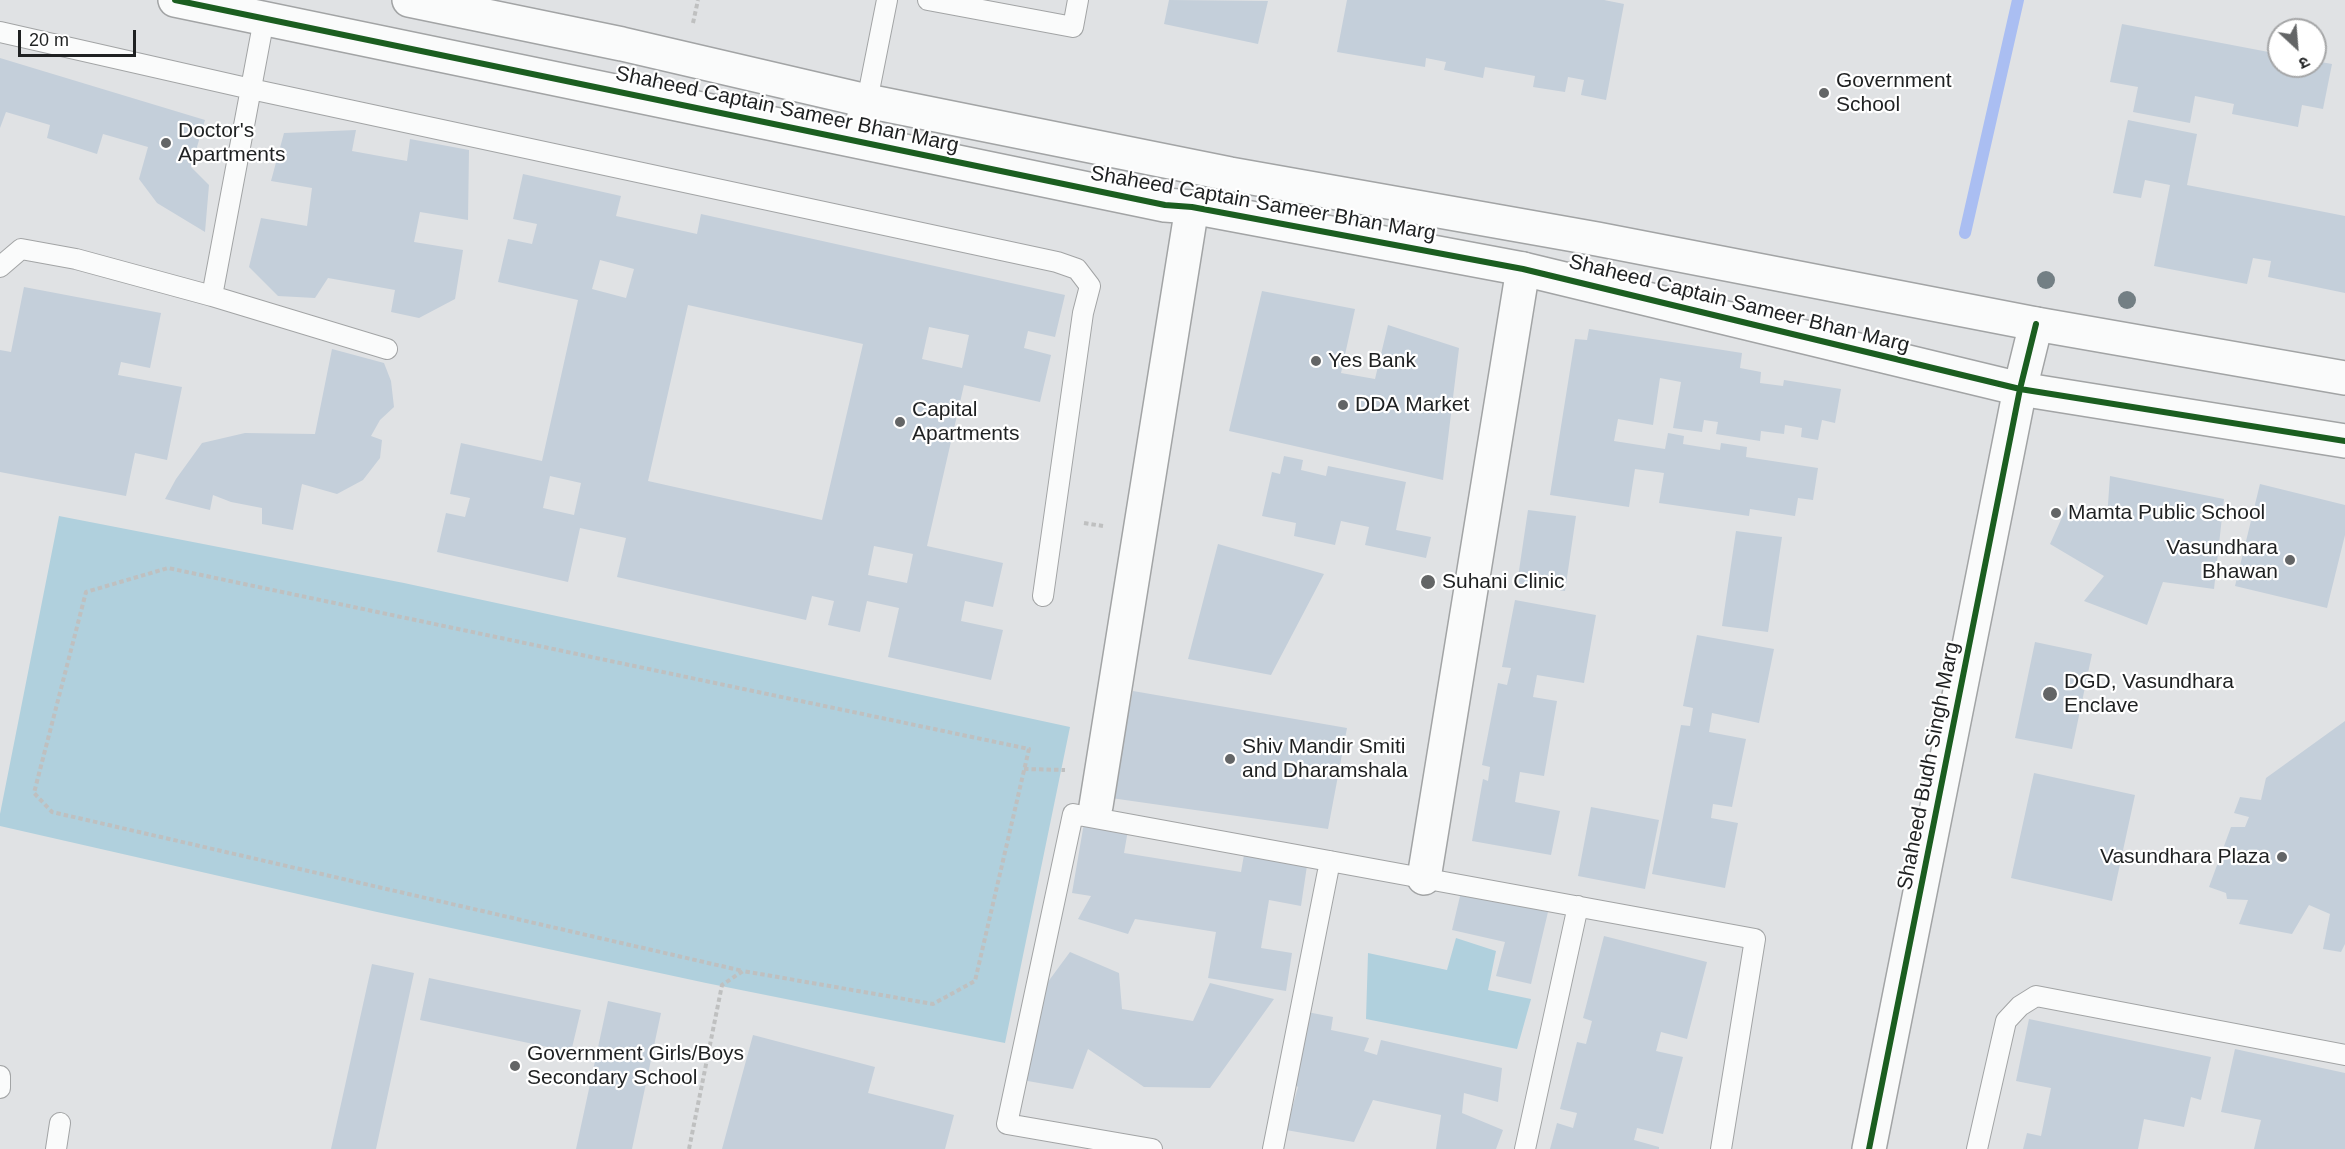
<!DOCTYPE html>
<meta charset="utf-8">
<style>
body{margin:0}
#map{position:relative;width:2345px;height:1149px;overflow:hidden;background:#e0e2e4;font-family:Arial,"Noto Sans Devanagari",sans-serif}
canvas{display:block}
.north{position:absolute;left:2267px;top:18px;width:60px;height:60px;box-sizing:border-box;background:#fff;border:2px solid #a5a6a7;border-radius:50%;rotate:154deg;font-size:16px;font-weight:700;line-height:24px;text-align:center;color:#1f2122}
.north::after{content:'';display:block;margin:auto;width:21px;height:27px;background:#636566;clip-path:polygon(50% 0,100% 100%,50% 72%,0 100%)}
.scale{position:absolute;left:18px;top:30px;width:118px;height:27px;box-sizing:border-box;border:3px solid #1f2122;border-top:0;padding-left:8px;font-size:18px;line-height:21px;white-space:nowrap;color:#1f2122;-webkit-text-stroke:4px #fff;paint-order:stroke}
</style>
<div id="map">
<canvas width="2345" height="1149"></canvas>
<div class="north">उ</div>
<div class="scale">20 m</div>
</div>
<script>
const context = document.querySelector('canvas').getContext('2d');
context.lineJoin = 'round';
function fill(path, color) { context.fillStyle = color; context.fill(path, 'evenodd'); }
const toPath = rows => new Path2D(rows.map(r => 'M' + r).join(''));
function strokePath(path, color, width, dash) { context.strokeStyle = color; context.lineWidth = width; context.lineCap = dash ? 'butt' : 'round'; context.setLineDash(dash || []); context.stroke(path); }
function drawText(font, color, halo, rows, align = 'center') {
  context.font = font + ' Arial,sans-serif'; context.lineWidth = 4.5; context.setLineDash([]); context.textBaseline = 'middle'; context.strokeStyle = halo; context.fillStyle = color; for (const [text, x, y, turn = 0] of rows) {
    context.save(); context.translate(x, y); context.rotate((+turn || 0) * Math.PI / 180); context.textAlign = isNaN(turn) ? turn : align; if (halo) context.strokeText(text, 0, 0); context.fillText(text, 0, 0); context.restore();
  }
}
fill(toPath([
 [59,516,404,583,1070,727,1005,1043,706,983,377,912,0,826,0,814],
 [1456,938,1496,951,1488,990,1531,999,1517,1049,1366,1019,1368,953,1447,970]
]), '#b0d0dd');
strokePath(toPath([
 [1965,233,2018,0]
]), '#aabef2', 12);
fill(toPath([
 [1169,0,1268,1,1258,44,1164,24],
 [1347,0,1604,0,1624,4,1606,100,1581,95,1584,80,1568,77,1565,92,1533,87,1535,76,1485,67,1483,78,1444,70,1446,62,1426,58,1425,67,1337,52],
 [2122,24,2279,54,2279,66,2315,66,2315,61,2332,64,2323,109,2302,105,2298,127,2232,114,2234,104,2195,96,2190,123,2133,112,2138,87,2110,82],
 [0,58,205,120,191,167,209,185,205,232,157,203,139,179,148,147,103,134,97,154,47,138,50,125,6,112,0,128],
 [2128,120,2197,134,2187,185,2345,216,2345,293,2268,277,2271,261,2253,258,2247,284,2154,266,2170,185,2145,180,2141,198,2113,193],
 [356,130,352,151,407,161,410,139,469,150,468,220,420,212,414,242,463,250,455,299,419,318,391,312,395,290,328,278,315,298,278,296,249,267,261,218,307,226,312,188,271,181,284,133],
 [523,174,621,196,616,216,697,234,701,214,1065,295,1055,337,1028,331,1024,348,1051,355,1040,402,964,385,927,546,1003,563,993,607,965,601,961,621,1003,630,991,680,888,657,899,608,867,601,860,632,828,625,834,601,812,596,806,620,617,577,626,538,580,528,568,582,437,552,446,513,465,517,470,498,450,494,461,443,542,461,578,300,498,282,508,239,532,244,537,224,513,219],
 [600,260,634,269,626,298,592,289],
 [688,305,863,344,822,520,648,481],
 [929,327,969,335,962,368,922,359],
 [550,476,581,483,574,515,543,508],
 [874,546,913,554,907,583,868,575],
 [24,287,161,313,150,368,121,362,118,375,182,387,167,460,135,453,126,496,0,472,0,350,11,352],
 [1262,291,1355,309,1341,373,1375,379,1388,325,1459,348,1443,480,1229,431],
 [1589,329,1742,353,1740,368,1761,372,1760,383,1783,386,1784,380,1841,389,1835,423,1822,420,1818,440,1801,437,1802,428,1785,425,1784,434,1761,431,1760,441,1716,434,1718,422,1704,420,1702,432,1673,428,1681,382,1660,378,1653,425,1618,419,1614,441,1665,449,1668,433,1684,436,1683,444,1720,450,1721,443,1747,447,1746,457,1818,468,1813,500,1798,498,1795,516,1750,509,1749,516,1659,503,1664,473,1635,469,1629,507,1550,495,1575,339,1587,340],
 [332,349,384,363,391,381,394,407,380,420,371,436,382,440,380,458,363,480,337,494,302,484,293,530,262,524,262,508,231,502,213,495,210,510,165,499,176,479,202,443,245,433,315,434],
 [1284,456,1303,460,1301,470,1326,476,1328,466,1406,482,1396,530,1431,537,1426,558,1365,545,1369,527,1341,521,1335,545,1294,536,1296,523,1262,516,1272,472,1280,474],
 [2110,476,2224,499,2214,589,2163,582,2147,625,2084,601,2104,576,2050,544,2068,504,2107,518],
 [2260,484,2345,505,2345,535,2327,608,2235,586],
 [1528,510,1576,516,1565,591,1517,584],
 [1736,531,1782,537,1768,632,1722,626],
 [1218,544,1324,574,1271,675,1188,659],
 [1515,600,1596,615,1584,683,1537,675,1533,697,1557,701,1544,776,1520,772,1515,802,1560,811,1551,855,1472,841,1483,779,1488,781,1490,767,1482,765,1498,683,1507,685,1511,668,1502,667],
 [1697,635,1774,649,1759,723,1712,713,1709,732,1746,739,1732,807,1713,804,1711,818,1738,823,1725,888,1652,874,1681,725,1690,726,1693,708,1683,706],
 [2035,642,2092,654,2072,749,2015,738],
 [1133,691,1347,728,1328,829,1111,798],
 [2345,721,2345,944,2341,952,2323,949,2330,914,2309,905,2292,934,2239,924,2248,900,2227,899,2226,893,2209,887,2231,827,2245,827,2249,817,2234,813,2240,797,2261,800,2266,778],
 [2034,773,2135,795,2112,901,2011,878],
 [1591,807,1659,820,1645,889,1578,876],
 [1084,823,1128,830,1124,853,1241,872,1245,849,1308,859,1301,906,1269,900,1261,948,1292,953,1286,991,1208,978,1216,932,1135,919,1128,934,1078,919,1091,896,1072,893],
 [1461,892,1548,912,1531,984,1496,976,1505,942,1452,930],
 [1604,936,1707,962,1687,1039,1661,1032,1656,1051,1683,1057,1663,1134,1637,1128,1634,1140,1659,1147,1659,1149,1550,1149,1557,1123,1573,1128,1577,1113,1560,1109,1577,1042,1586,1044,1592,1021,1583,1018],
 [1070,952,1119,973,1122,1009,1193,1021,1210,983,1274,999,1210,1088,1144,1087,1088,1049,1073,1089,1022,1080,1039,994],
 [372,964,414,973,376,1149,331,1149],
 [429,978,581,1010,571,1052,420,1020],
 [608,1001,661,1013,632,1149,576,1149],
 [1302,1011,1333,1017,1331,1030,1369,1038,1364,1051,1377,1055,1381,1040,1502,1068,1498,1102,1464,1093,1462,1113,1503,1130,1496,1149,1436,1149,1441,1115,1373,1100,1354,1142,1286,1130,1298,1087,1287,1079],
 [2029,1019,2211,1057,2201,1100,2191,1097,2184,1127,2144,1119,2138,1149,2023,1149,2027,1133,2041,1136,2051,1088,2016,1081],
 [753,1035,875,1067,868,1093,954,1115,945,1149,722,1149],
 [2235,1049,2345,1073,2345,1149,2254,1149,2261,1120,2221,1112]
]), '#c4cfda');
const service = toPath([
 [928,0,1073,27,1078,0],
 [0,32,251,89,1057,262,1077,269,1090,286,1083,313,1043,596],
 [867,101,887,0],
 [0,267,21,249,76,259,212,296,387,349],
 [212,296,264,19],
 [0,1076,0,1088],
 [56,1149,60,1123],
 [1152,1149,1007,1124,1073,814,1755,939,1721,1149],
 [1273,1149,1330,861],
 [1525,1149,1578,906],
 [1977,1149,2006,1021,2020,1006,2036,996,2345,1055]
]);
const minor = toPath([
 [859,141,867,101],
 [1096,806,1192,207],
 [1424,878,1523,269],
 [1869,1149,2020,389,2036,324]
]);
const tertiary = toPath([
 [175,0,1165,205,1192,207,1523,269,2020,389,2345,441],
 [409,0,622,44,867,101,1230,174,1597,239,2036,324,2345,378]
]);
strokePath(service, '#a2a4a5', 22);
strokePath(minor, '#a2a4a5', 36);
strokePath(tertiary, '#a2a4a5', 36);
strokePath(toPath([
 [693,23,698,0],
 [1084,523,1103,526],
 [1024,769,1065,770],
 [689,1149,722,985,743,971,933,1004,975,981,1029,749,168,568,86,592,34,793,52,812,743,971]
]), '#bfc0c0', 4, [4.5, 3]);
strokePath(service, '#fafbfb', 20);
strokePath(minor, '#fafbfb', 33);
strokePath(tertiary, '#fafbfb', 33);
strokePath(toPath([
 [175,0,1165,205,1192,207,1523,269,2020,389,2345,441],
 [1869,1149,2020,389,2036,324]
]), '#1b5e20', 6);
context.fillStyle = '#737f84';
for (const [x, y] of [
 [2046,280],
 [2127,300]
]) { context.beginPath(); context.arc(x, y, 9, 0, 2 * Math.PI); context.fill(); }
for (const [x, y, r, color] of [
 [1824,93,6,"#636566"],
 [166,143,6,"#636566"],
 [1316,361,6,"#636566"],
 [1343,405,6,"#636566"],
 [900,422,6,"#636566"],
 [2056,513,6,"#636566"],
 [2290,560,6,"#636566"],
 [1428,582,8,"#636566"],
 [2050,694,8,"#636566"],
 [1230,759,6,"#636566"],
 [2282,857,6,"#636566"],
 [515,1066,6,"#636566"]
]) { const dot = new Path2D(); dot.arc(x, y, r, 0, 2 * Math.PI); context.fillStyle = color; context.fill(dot); strokePath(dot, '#fff', 2); }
drawText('21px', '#1f2122', '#fff', [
 ["Government",1836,81],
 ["School",1836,105],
 ["Doctor's",178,131],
 ["Apartments",178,155],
 ["Yes Bank",1328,361],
 ["DDA Market",1355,405],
 ["Capital",912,410],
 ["Apartments",912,434],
 ["Mamta Public School",2068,513],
 ["Vasundhara",2278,548,"right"],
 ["Bhawan",2278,572,"right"],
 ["Suhani Clinic",1442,582],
 ["DGD, Vasundhara",2064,682],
 ["Enclave",2064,706],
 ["Shiv Mandir Smiti",1242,747],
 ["and Dharamshala",1242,771],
 ["Vasundhara Plaza",2270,857,"right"],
 ["Government Girls/Boys",527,1054],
 ["Secondary School",527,1078]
], 'left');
drawText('21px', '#1f2122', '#fff', [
 ["Shaheed Captain Sameer Bhan Marg",787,110,12],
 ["Shaheed Captain Sameer Bhan Marg",1263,204,10],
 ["Shaheed Captain Sameer Bhan Marg",1739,304,14],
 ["Shaheed Budh Singh Marg",1929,766,-79]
]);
</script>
